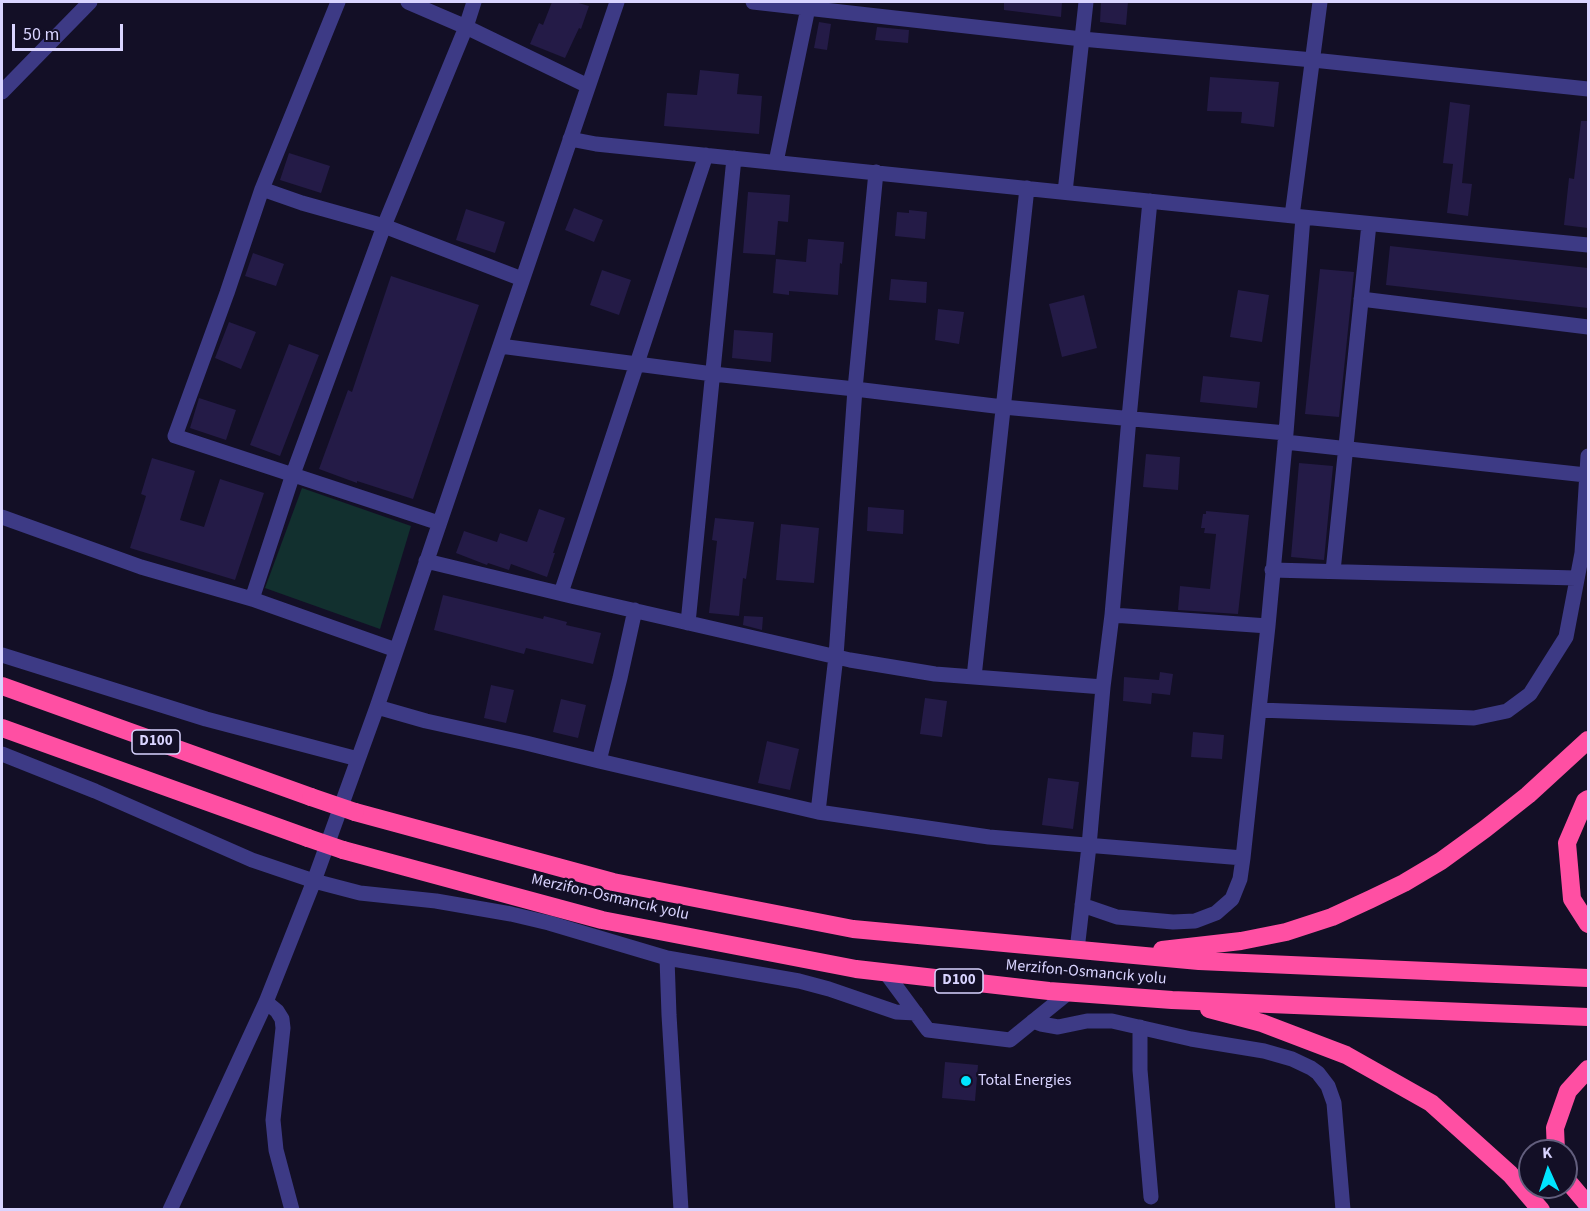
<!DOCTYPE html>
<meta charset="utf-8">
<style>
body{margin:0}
#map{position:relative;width:1590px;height:1211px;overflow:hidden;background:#130f26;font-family:"Source Sans 3",sans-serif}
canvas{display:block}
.frame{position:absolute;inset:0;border:3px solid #d9d4ff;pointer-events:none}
.north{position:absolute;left:1518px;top:1139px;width:60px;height:60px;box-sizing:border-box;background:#130f26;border:2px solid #625e7d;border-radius:50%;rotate:357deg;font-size:16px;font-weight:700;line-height:24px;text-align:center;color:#d9d4ff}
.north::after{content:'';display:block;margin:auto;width:21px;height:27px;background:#00e5ff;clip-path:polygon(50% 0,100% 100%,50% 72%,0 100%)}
.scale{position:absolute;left:12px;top:24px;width:111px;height:27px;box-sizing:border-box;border:3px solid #d9d4ff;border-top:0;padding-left:8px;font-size:18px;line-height:21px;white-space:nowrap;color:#d9d4ff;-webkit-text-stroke:4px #130f26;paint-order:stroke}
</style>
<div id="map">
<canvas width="1590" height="1211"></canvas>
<div class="frame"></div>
<div class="north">K</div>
<div class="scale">50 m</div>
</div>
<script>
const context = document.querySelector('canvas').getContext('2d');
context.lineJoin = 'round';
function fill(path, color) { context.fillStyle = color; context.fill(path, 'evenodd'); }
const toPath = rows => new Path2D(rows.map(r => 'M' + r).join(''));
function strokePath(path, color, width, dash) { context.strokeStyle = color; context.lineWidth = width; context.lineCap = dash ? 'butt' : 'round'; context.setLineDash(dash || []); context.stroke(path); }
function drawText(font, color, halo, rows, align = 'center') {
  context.font = font + ' "Source Sans 3",sans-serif'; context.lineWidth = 5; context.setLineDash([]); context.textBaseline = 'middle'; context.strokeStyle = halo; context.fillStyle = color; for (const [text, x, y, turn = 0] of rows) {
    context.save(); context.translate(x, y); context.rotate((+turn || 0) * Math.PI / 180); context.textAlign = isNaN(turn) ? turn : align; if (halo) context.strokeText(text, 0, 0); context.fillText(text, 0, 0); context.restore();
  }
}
fill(toPath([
 [302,488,411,526,380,629,265,588]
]), '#12302f');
fill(toPath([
 [552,2,575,2,589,6,581,29,579,28,565,58,530,44,539,23,543,25],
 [1004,2,1062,2,1061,17,1004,10],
 [1101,2,1128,2,1126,25,1100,22],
 [819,22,831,24,827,50,814,48],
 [877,27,909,30,908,43,875,40],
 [700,70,739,74,737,94,762,96,759,134,664,126,667,93,697,95],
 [1210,77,1279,82,1274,127,1241,123,1242,112,1207,111],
 [1450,102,1470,105,1462,183,1472,184,1468,216,1447,213,1453,164,1443,163],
 [1581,121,1588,121,1588,228,1564,225,1569,178,1574,179],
 [289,153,330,166,321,193,280,180],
 [748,192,790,195,788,222,778,221,775,255,743,253],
 [574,208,603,220,594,242,565,230],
 [466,209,505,222,495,253,456,240],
 [909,210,927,212,925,239,895,236,897,212,909,213],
 [808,239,844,242,842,264,840,263,838,295,789,291,789,295,773,293,776,259,806,262],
 [1390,246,1588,268,1588,308,1386,285],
 [253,253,284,264,276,286,245,276],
 [1320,269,1354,272,1339,417,1305,414],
 [602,270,631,280,619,315,590,305],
 [391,276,479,305,413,499,357,481,357,483,319,469,348,390,352,392],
 [891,279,927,282,926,303,889,300],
 [1238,290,1269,295,1262,342,1230,337],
 [1084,295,1097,348,1062,357,1049,304],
 [938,309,964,312,959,344,935,340],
 [229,322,256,332,241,369,215,358],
 [734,330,773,333,771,362,732,358],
 [289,344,319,355,280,456,250,445],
 [1203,376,1260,382,1257,408,1200,402],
 [199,398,236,410,226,440,190,428],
 [1146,454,1180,457,1178,490,1143,487],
 [152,458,195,471,180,520,204,527,220,479,264,493,235,580,130,548,146,496,141,494],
 [1299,463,1333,466,1324,560,1291,557],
 [868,507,904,510,903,534,867,531],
 [539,509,565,518,553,553,555,553,547,577,511,564,509,570,488,563,487,565,456,553,464,531,497,542,500,533,527,542],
 [1206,511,1249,515,1238,614,1178,610,1180,586,1210,589,1216,534,1204,533,1205,528,1201,528,1203,514,1206,514],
 [715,518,754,522,746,579,743,578,739,616,709,613,717,541,712,540],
 [781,524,819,528,814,583,776,580],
 [443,595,543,619,544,616,567,622,566,625,601,633,593,664,526,648,524,654,434,630],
 [744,616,763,617,762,630,743,625],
 [1160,672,1173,674,1170,695,1152,693,1151,704,1123,701,1124,677,1159,680],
 [491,685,514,690,506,723,484,718],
 [925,698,947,701,942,737,920,734],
 [561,699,586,705,578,738,553,732],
 [1193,732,1224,735,1222,759,1191,757],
 [767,741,799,749,790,790,758,783],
 [1048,778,1079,782,1073,829,1042,825],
 [945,1062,978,1065,975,1101,942,1098]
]), '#241b47');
strokePath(toPath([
 [338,2,262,189,227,293,175,436,439,523],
 [408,2,466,27,588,86],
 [753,2,1082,39,1313,60,1588,89],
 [2,92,90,2],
 [570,139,596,144,1303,217,1588,245],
 [776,162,808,8],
 [262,189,302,203,384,226,522,279],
 [1065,192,1086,2],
 [1292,216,1320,2],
 [1361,299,1588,327],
 [500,346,713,374,855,389,1003,407,1286,433],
 [1285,442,1586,475],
 [2,517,141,567,252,599,396,650],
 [426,561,571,596,850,660,935,674,1103,687],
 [1272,570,1576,578],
 [1333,571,1369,224],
 [561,593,706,155],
 [252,599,293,474,384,226,466,27,474,2],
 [1112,615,1268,626],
 [688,623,734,158],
 [2,655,206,719,358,759],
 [974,677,1027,188],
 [377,707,426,721,526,743,599,761,620,678,635,610],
 [1259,710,1474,718,1507,711,1530,694,1566,637,1582,553,1588,456],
 [2,754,95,791,252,860,314,881,360,893,436,901,511,914,549,923,667,958,799,981,829,989,896,1012,916,1013],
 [599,761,818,812,989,837,1243,858],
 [818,812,836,656,855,389,876,172],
 [1082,905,1117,917,1173,922,1195,921,1216,913,1232,899,1240,879,1243,858,1268,626,1286,433,1303,217],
 [1077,950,1089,846,1103,687,1112,615,1129,418,1150,201],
 [667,958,669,1015,681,1210],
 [886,973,928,1030,1010,1040,1068,993],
 [266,1002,277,1011,282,1019,283,1028,273,1120,276,1150,292,1210],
 [1033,1021,1041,1024,1058,1027,1087,1021,1112,1021,1191,1039,1264,1051,1292,1059,1311,1068,1318,1073,1328,1086,1334,1103,1343,1210],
 [1140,1027,1140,1070,1151,1197],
 [170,1210,266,1002,314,881,377,707,617,2]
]), '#3d3a85', 15);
strokePath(toPath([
 [2,686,311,797],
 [2,728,308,838],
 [1588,799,1585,801,1567,843,1572,899,1588,924],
 [355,812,613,882,853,929,1199,961,1588,978],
 [343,850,602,920,856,969,1049,991,1172,1000,1588,1017],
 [1162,950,1241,941,1286,932,1332,917,1371,899,1404,883,1441,861,1485,829,1528,795,1588,740],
 [1209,1009,1262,1023,1346,1055,1431,1103,1510,1174,1541,1210],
 [1556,1151,1555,1128,1568,1091,1588,1069],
 [1566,1179,1588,1205]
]), '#ff4fa3', 18);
strokePath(toPath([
 [311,797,355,812],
 [308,838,343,850]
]), '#ff4fa3', 18);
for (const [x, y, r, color] of [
 [966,1081,6,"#00e5ff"]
]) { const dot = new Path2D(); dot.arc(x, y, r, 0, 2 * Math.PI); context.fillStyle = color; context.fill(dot); strokePath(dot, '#130f26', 2); }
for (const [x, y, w] of [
 [156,742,48],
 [959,981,48]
]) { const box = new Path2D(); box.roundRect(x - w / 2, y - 12, w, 24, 4.5); context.fillStyle = '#130f26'; context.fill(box); strokePath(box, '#d9d4ff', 1.5); }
drawText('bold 15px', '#d9d4ff', null, [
 ["D100",156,742],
 ["D100",959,981]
]);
drawText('16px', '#d9d4ff', '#130f26', [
 ["Merzifon-Osmancık yolu",610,898,13],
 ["Merzifon-Osmancık yolu",1086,973,5]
]);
drawText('16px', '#d9d4ff', '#130f26', [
 ["Total Energies",978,1081]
], 'left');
</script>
